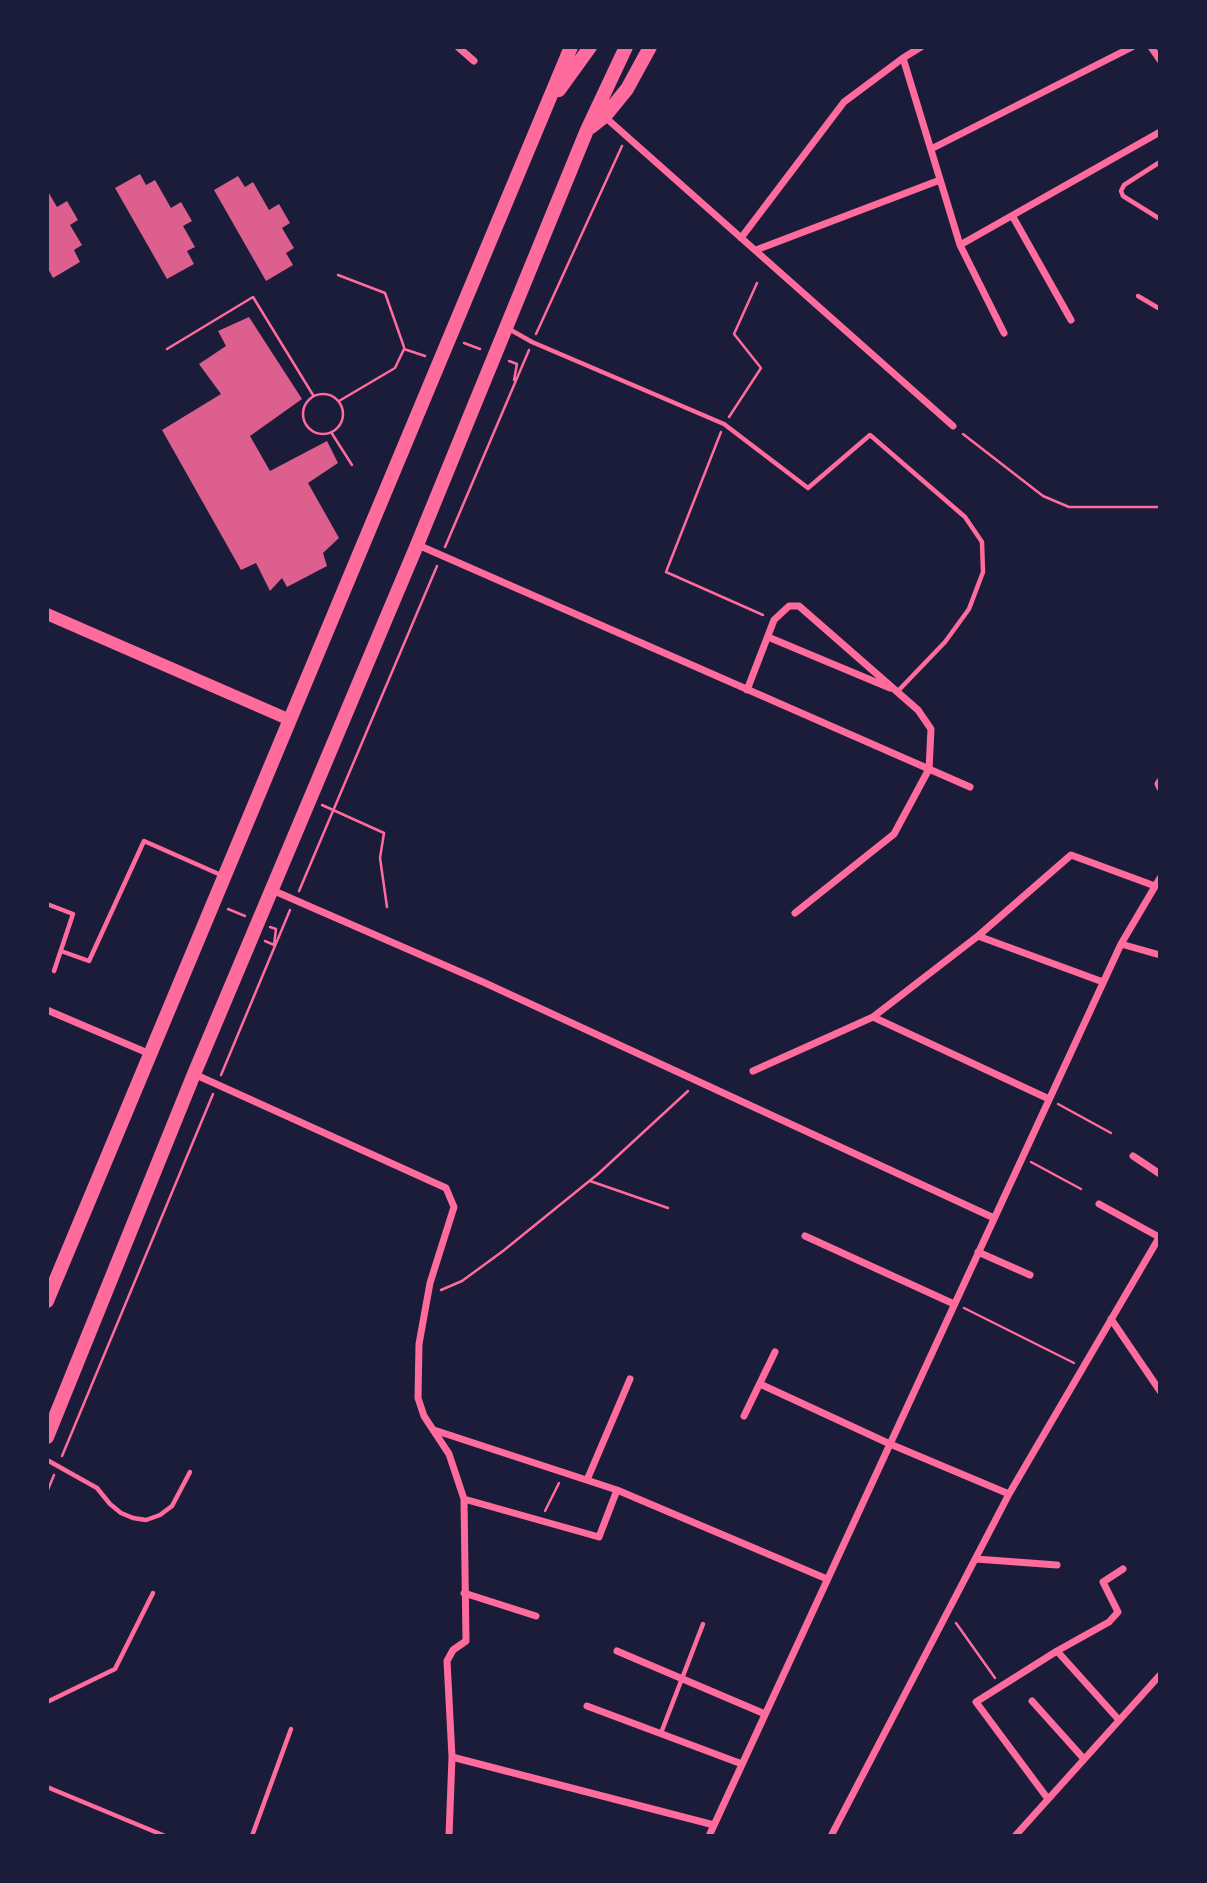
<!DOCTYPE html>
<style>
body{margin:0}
#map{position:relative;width:1207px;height:1883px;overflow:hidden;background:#1b1b3a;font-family:Spectral,serif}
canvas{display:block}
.frame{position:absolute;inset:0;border:49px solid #1b1b3a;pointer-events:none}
</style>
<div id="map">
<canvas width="1207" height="1883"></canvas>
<div class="frame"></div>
</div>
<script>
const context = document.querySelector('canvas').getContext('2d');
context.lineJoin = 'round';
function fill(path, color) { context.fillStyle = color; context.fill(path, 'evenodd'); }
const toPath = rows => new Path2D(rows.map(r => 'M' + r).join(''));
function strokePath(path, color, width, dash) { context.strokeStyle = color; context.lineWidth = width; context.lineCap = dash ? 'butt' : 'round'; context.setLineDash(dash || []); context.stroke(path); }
fill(toPath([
 [140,174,146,185,155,180,171,208,181,202,192,221,183,226,195,247,187,251,194,264,167,279,115,188],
 [238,176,245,187,253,182,269,210,279,204,290,223,282,228,294,248,286,253,293,265,266,281,214,190],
 [47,190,57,207,67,201,78,220,70,225,82,245,74,250,80,262,53,278,47,267],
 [249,317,302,399,250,436,270,471,327,441,338,463,308,483,339,538,323,553,327,566,287,587,282,578,270,591,256,563,241,570,162,430,221,394,199,364,226,346,218,331]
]), '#dd5f8e');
strokePath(toPath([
 [338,275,385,293,404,347],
 [536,334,622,146],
 [464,343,480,349],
 [167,349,253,297,313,395],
 [509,361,517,364,514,380],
 '303 414a20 20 0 1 1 40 0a20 20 0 1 1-40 0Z',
 [339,401,395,368,404,349,425,356],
 [729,417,761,368,734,334,757,283],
 [331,432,352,465],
 [721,432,666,572,763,615],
 [963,434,1043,496,1069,507,1160,507],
 [445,547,529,350],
 [322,805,384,833,380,858,387,907],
 [299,891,437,566],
 [228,909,245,916],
 [265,941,274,945,276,929,270,927],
 [221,1075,290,910],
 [1058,1104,1111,1133],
 [1031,1162,1081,1189],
 [590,1181,668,1208],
 [441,1290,462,1281,503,1251,598,1174,688,1091],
 [964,1308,1074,1363],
 [62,1456,213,1094],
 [47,1492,54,1475],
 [545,1511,559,1483],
 [956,1623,995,1678]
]), '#ff6b9d', 2.5);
strokePath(toPath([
 [1160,162,1124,185,1121,191,1123,196,1160,219],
 [1138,296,1160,309],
 [509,329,532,342,724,424,808,488,870,435,965,517,982,542,983,572,969,609,945,642,897,692],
 [47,904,73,914,54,971],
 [61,951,89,961,144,841,221,875],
 [47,1460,97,1488,110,1504,121,1513,133,1518,146,1520,160,1515,172,1506,190,1472],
 [47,1702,115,1669,153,1593],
 [661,1733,703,1624],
 [47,1787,165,1836],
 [252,1836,291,1729]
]), '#ff6b9d', 4.5);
strokePath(toPath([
 [458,47,474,61],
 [1151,47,1160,60],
 [903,58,960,245,1004,333],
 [605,117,953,426],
 [931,149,1132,47],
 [1013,217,1071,320],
 [741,238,844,102,903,58,921,47],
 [960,245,1160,132],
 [756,250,940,180],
 [418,545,970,787],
 [768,637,890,688],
 [747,690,774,620,789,606,799,606,918,710,931,729,929,769,894,834,795,913],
 [1160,781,1158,784,1160,788],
 [272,890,483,982,994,1218],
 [978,936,1103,982],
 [1121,944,1160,955],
 [47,1010,150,1054],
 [873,1017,1049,1099],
 [753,1071,873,1017,978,936,1071,855,1155,886],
 [194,1074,446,1188,454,1207,430,1283,419,1344,418,1398,424,1416,449,1454,464,1499,466,1641,453,1650,447,1661,452,1757,449,1836],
 [1133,1156,1160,1174],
 [1099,1204,1159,1237],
 [805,1236,954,1304],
 [978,1252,1030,1275],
 [1111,1319,1160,1391],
 [760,1384,890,1444,1009,1494],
 [744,1416,775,1352],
 [434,1430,617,1490,827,1579],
 [587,1480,630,1379],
 [464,1499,599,1537,617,1490],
 [976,1559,1057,1565],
 [464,1593,536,1616],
 [617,1651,765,1714],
 [1057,1651,1119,1720],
 [1032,1701,1084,1759],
 [587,1706,742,1764],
 [452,1757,714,1825],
 [1048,1799,976,1702,1057,1651,1109,1622,1118,1612,1103,1582,1123,1569],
 [709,1836,1121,944,1160,878],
 [831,1836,1009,1494,1160,1236],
 [1015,1836,1160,1675]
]), '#ff6b9d', 7);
strokePath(toPath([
 [47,614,290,720]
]), '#ff6b9d', 12);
strokePath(toPath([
 [559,90,590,47],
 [591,127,605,116,627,89,650,47],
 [47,1301,571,47],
 [47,1437,194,1074,417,545,587,130,626,47]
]), '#ff6b9d', 14);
</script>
